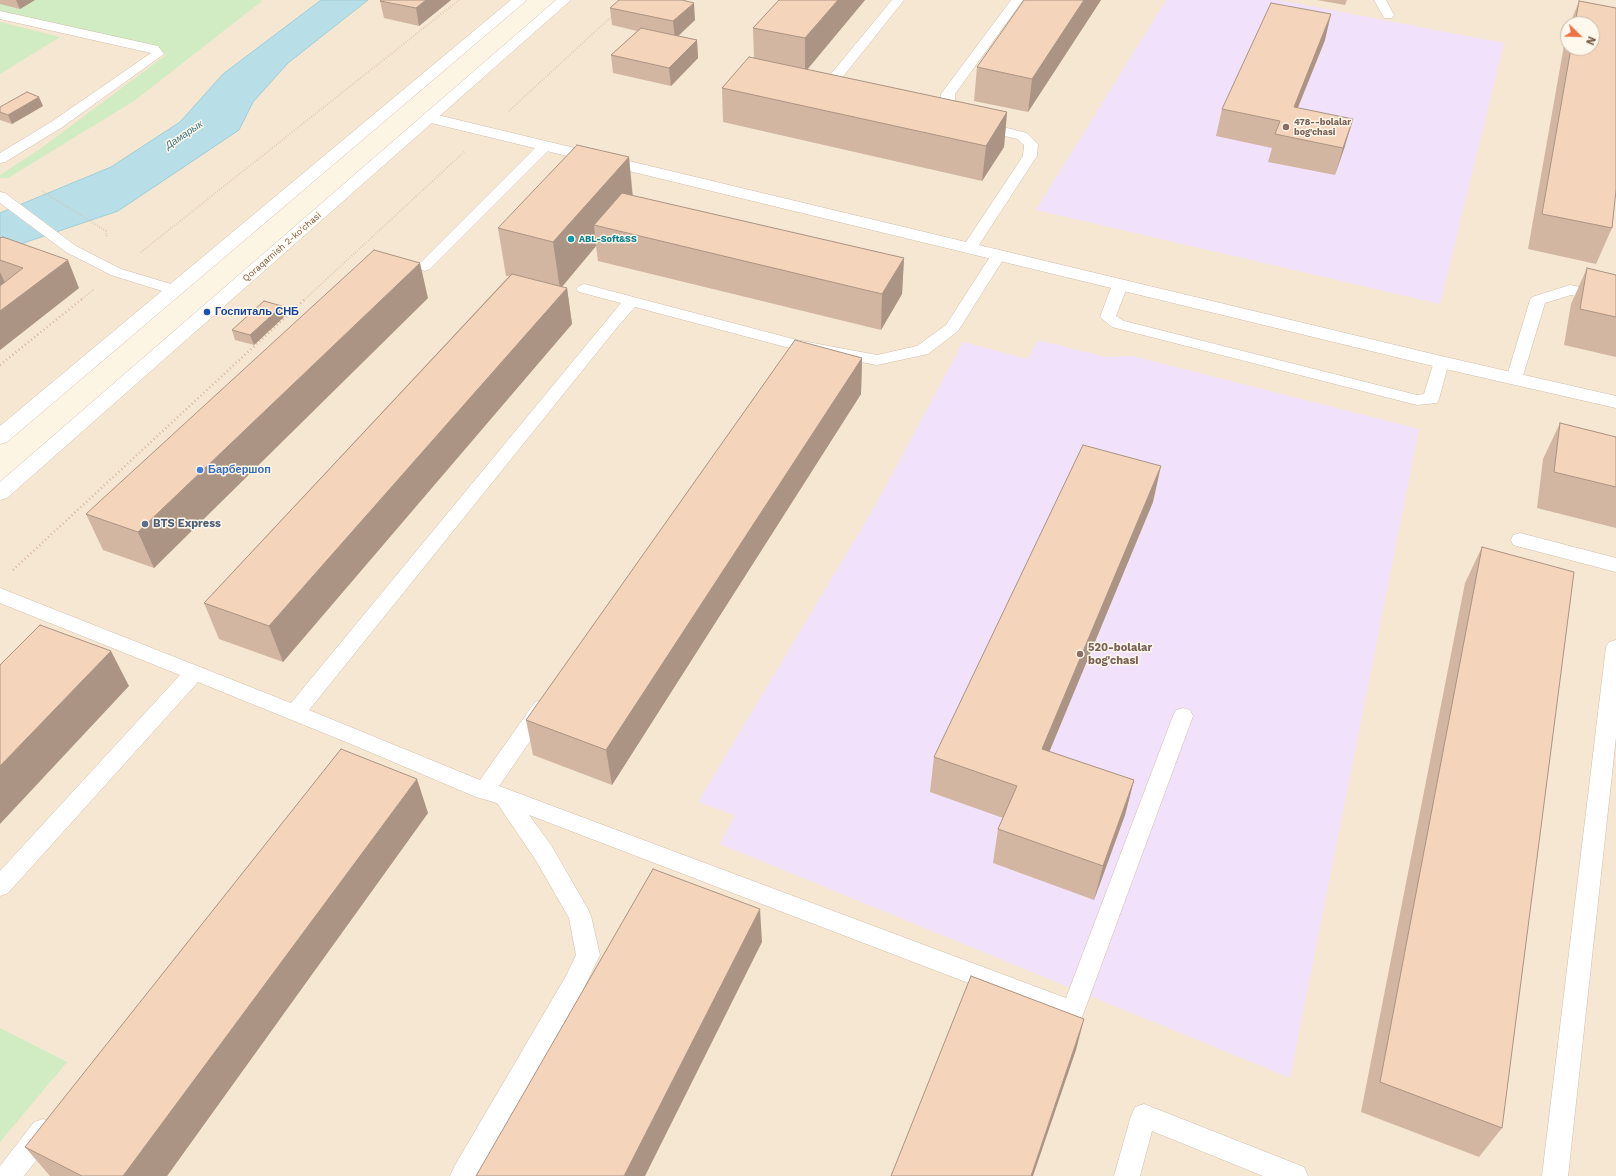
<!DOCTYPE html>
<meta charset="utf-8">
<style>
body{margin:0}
#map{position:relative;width:1616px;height:1176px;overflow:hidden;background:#fdf5e4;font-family:"Work Sans",sans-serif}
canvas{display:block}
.north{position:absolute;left:1560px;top:16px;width:40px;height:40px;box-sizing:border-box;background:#fff8ec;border:1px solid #c9b9aa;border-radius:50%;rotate:113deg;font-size:11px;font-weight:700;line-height:16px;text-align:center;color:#775b48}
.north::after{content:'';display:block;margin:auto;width:14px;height:18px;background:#ed7244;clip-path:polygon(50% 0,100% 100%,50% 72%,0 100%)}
</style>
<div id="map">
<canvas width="1616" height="1176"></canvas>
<div class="north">N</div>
</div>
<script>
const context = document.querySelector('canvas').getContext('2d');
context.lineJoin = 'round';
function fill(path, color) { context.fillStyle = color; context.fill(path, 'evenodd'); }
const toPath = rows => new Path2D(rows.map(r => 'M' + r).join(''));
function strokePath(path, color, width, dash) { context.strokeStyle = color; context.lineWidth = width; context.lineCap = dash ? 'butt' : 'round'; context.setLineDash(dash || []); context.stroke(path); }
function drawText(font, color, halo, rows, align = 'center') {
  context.font = font + ' "Work Sans",sans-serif'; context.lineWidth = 3; context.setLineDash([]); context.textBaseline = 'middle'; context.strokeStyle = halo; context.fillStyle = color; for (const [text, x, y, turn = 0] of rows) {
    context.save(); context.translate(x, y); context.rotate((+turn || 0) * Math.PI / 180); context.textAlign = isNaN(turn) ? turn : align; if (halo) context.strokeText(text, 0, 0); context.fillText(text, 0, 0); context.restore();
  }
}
fill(toPath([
 [0,0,520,0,0,437],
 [564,0,1616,0,1616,1176,0,1176,0,493],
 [1568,24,1592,24,1592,48,1568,48]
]), '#f5e7d2');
fill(toPath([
 [1166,0,1279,0,1504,43,1440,304,1036,210],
 [1038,340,1106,357,1133,356,1419,429,1290,1078,720,844,735,815,698,802,875,506,963,342,1028,359]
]), '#f2e1fa');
fill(toPath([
 [0,0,259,0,262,1,134,101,8,178,0,178,0,175,40,149,166,55,164,53,0,14],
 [0,22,60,37,0,74],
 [0,1028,67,1062,0,1142]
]), '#d1ecc2');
const water = toPath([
 [321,0,368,0,288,63,253,102,239,130,118,211,0,251,0,213,111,167,180,122,223,74,321,0]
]);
fill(water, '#b8dfe8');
strokePath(water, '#9dceda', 1);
const lane = toPath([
 [892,0,904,0,826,98,816,98,814,95,816,92,892,0],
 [1011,0,1023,0,955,94,955,108,971,119,1027,133,1038,144,1037,156,975,251,970,253,965,251,962,248,1023,156,1024,145,1017,139,961,125,941,110,941,94,1011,0],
 [1374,0,1386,0,1394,15,1392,18,1384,18,1374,0],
 [0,11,158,46,164,54,61,128,5,162,0,163,0,153,51,122,151,53,0,19,0,11],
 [545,142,550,143,552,146,550,149,430,269,425,271,420,269,417,266,540,143,545,142],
 [0,192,5,193,76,246,121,269,181,287,183,290,181,293,175,295,111,275,66,252,0,203,0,192],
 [998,250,1003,252,1006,255,958,331,928,354,877,365,797,350,635,307,619,325,309,710,480,780,535,702,542,700,549,702,552,708,549,714,499,786,1066,998,1173,716,1176,710,1183,708,1190,710,1193,716,1081,1020,1073,1023,529,815,551,845,588,909,591,916,600,955,582,992,477,1176,450,1176,454,1167,566,976,576,955,569,918,535,859,497,803,476,797,351,744,198,682,8,893,0,896,0,871,180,675,0,603,0,588,291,703,621,303,579,292,576,289,579,286,584,284,797,340,877,355,917,346,946,325,993,252,998,250],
 [1120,280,1125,282,1128,285,1116,316,1124,321,1417,395,1424,394,1435,358,1441,357,1447,358,1449,362,1439,399,1437,403,1417,405,1112,327,1100,317,1112,285,1115,282,1120,280],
 [1570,285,1616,294,1616,304,1571,295,1545,303,1522,379,1520,383,1514,384,1508,383,1506,379,1530,300,1532,297,1570,285],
 [1520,533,1616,558,1616,572,1513,545,1511,540,1513,535,1520,533],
 [1616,640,1616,737,1568,1176,1542,1176,1606,647,1609,642,1616,640],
 [1144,1104,1304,1167,1308,1176,1263,1176,1152,1131,1140,1176,1114,1176,1131,1116,1135,1107,1144,1104],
 [43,1119,52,1122,56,1131,52,1140,24,1176,0,1176,0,1166,34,1122,43,1119]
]);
const street = toPath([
 [429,113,1441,356,1616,396,1616,408,1441,368,423,121,421,118,423,115,429,113]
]);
const secondary = toPath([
 [511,0,527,0,7,442,0,444,0,426,511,0],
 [556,0,571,0,7,498,0,500,0,482,556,0]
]);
strokePath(lane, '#d1bfac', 1);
strokePath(street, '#d1bfac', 1);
strokePath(secondary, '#d5bfaa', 1);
strokePath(toPath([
 [509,111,613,15],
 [42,191,106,231,107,238],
 [141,252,459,0],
 [81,300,93,290],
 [304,300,464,152]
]), '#d9b79d', 2, [0.5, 2]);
strokePath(toPath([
 [0,365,82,299],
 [13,570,305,299]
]), '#d9b79d', 2.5, [1, 3]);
fill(lane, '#fff');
fill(street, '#fff');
fill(secondary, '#fff');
fill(toPath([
 [0,0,35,0,20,9,0,4],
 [381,0,451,0,419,26,384,18,380,1],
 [779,0,865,0,807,70,1007,112,1004,147,982,181,723,122,722,88,754,58,753,28],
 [1101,0,1028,112,974,101,977,67],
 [1317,0,1347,0,1345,5],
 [1579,1,1616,8,1616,190,1612,228,1596,264,1528,249,1566,34,1568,30,1568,48,1592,48,1592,24,1570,24],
 [610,8,695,20,678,36,697,40,698,58,671,86,613,73,611,55,637,31,612,25],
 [1325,40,1298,108,1345,146,1335,175,1268,162,1272,148,1216,136,1222,109],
 [43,106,12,124,0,120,0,107],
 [629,157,633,196,904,258,902,294,881,330,598,261,596,246,562,287,567,288,572,324,283,662,219,639,204,603,509,276,506,276,498,228],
 [0,238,79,288,0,350],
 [1587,268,1616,275,1616,357,1564,345,1571,304],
 [428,298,154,568,103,550,86,514],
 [285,316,254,345,235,340,232,330],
 [862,358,861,394,612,785,533,755,526,720],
 [1560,423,1616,437,1616,528,1537,508,1543,459],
 [1153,502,1049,751,1134,780,1125,815,1094,900,993,863,998,829,1003,818,930,792,934,757],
 [1482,547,1502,1128,1479,1157,1361,1112,1465,583],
 [428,813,167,1176,50,1176,25,1147]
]), '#d2b6a1');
fill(toPath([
 [16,0,35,0,20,9],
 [426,0,451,0,419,26,416,8],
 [838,0,865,0,805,72,805,38],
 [1084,0,1101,0,1028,112,1032,79],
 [694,3,695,20,675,39,673,21],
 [1331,14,1325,40,1287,134,1294,107],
 [697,40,698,58,671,86,669,68],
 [39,97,43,106,12,124,8,115],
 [1007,112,1004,147,982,181,986,146],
 [1353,119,1345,146,1335,175,1343,148],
 [629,157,633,203,594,225,596,246,560,289,553,242],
 [904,258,902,294,881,330,882,294],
 [68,260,79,288,0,350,0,311],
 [420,263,428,298,154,568,138,532],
 [0,272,6,285,0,288],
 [567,288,572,324,283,662,269,626],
 [282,306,285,316,254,345,250,335],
 [862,358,861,394,612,785,606,750],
 [1161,466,1153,502,1036,784,1042,749],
 [111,651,129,686,0,824,0,766],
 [417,779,428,813,167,1176,123,1176],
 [1134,780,1125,815,1094,900,1103,866],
 [760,909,762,942,645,1176,624,1176],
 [1084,1019,1076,1050,1033,1176,1031,1176]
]), '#ab9483');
const building = toPath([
 [381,0,426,0,416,8,380,1,381,0],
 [619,0,682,0,694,3,673,21,610,8,619,0],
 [779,0,838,0,805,38,753,28,779,0],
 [1024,0,1084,0,1032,79,977,67,1024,0],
 [1579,1,1616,8,1616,190,1612,228,1542,214,1571,48,1592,48,1592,24,1575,24,1579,1],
 [1271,3,1331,14,1294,107,1353,119,1343,148,1275,134,1280,121,1222,109,1271,3],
 [641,28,697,40,669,68,611,55,641,28],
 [749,57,1007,112,986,146,722,88,749,57],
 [27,92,39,97,8,115,0,112,0,107,27,92],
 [577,145,629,157,553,242,498,228,577,145],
 [622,193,904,258,882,294,594,225,622,193],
 [3,237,68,260,0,311,0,286,23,268,0,260,0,238,3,237],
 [374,250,420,263,138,532,86,514,374,250],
 [1587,268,1616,275,1616,317,1580,309,1587,268],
 [512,274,567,288,269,626,204,603,512,274],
 [264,301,282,306,250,335,232,330,264,301],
 [795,340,862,358,606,750,526,720,795,340],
 [1560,423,1616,437,1616,487,1554,472,1560,423],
 [1083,445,1161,466,1042,749,1134,780,1103,866,998,829,1017,786,934,757,1083,445],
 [1482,547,1574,572,1502,1128,1380,1082,1482,547],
 [40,625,111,651,0,766,0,665,40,625],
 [341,749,417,779,123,1176,82,1176,25,1147,341,749],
 [653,869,760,909,624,1176,476,1176,653,869],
 [971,976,1084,1019,1031,1176,891,1176,971,976]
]);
fill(building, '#f4d4bb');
strokePath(building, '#ab9483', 1);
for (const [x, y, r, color] of [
 [1286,127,4,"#8d6e63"],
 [571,239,4,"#0f9aa8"],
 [207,312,4,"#1a4fb4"],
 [200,470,4,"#3f7fe0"],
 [145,524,4,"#5c6f8a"],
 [1080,654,4,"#8d6e63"]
]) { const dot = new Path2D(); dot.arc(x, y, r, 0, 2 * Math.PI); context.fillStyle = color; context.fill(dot); strokePath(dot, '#fff8ec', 1.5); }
drawText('bold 9px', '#785e54', '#fff8ec', [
 ["478--bolalar",1294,122],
 ["bog'chasi",1294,132]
], 'left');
drawText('bold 9px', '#0d838f', '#fff8ec', [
 ["ABL-Soft&SS",579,239]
], 'left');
drawText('9px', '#775b48', '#fff8ec', [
 ["Qoraqamish 2-ko'chasi",282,247,-41]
]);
drawText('italic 10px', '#3e7684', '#fff8ec', [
 ["Дамарык",184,135,-34]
]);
drawText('bold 11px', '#164399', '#fff8ec', [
 ["Госпиталь СНБ",215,312]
], 'left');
drawText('bold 11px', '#366cbe', '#fff8ec', [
 ["Барбершоп",208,470]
], 'left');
drawText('bold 11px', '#4e5e75', '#fff8ec', [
 ["BTS Express",153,524]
], 'left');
drawText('bold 11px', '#785e54', '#fff8ec', [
 ["520-bolalar",1088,648],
 ["bog'chasi",1088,661]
], 'left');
</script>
